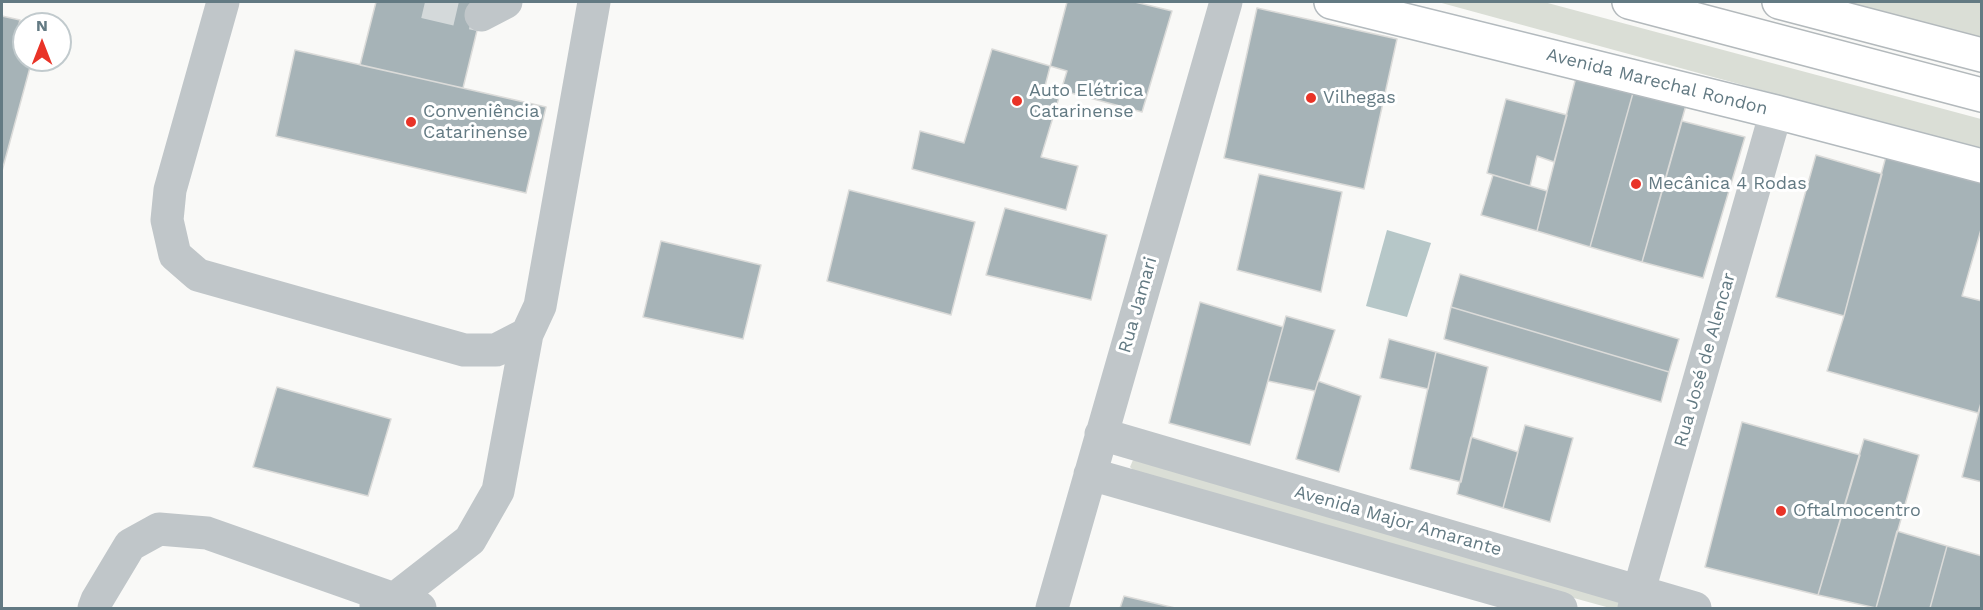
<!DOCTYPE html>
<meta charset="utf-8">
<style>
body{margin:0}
#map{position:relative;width:1983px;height:610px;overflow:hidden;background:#f9f9f7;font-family:"Work Sans",sans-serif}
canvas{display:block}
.frame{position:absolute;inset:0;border:3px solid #637a83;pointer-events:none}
.north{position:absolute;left:12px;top:12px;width:60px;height:60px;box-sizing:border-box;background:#fff;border:2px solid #c1cacd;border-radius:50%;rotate:0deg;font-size:16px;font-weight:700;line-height:24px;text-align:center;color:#637a83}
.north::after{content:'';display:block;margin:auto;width:21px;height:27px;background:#e93327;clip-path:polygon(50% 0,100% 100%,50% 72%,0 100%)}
</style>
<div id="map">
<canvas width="1983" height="610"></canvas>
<div class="frame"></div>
<div class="north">N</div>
</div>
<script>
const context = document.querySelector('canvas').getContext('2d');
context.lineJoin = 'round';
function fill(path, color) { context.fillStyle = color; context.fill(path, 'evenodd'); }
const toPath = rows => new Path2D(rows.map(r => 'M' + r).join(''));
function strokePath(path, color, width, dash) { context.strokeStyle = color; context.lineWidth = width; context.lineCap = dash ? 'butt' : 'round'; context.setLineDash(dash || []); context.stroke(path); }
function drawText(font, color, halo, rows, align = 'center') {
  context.font = font + ' "Work Sans",sans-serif'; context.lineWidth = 6; context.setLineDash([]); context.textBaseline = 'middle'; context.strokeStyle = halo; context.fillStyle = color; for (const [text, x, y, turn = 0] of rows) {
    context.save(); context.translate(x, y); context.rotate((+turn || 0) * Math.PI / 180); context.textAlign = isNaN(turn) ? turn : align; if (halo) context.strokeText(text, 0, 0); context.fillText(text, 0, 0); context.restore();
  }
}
fill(toPath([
 [1438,2,1544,2,1981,119,1981,150],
 [1844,2,1981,2,1981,38],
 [1133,460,1619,596,1624,608,1610,608,1552,592,1133,470,1130,467]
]), '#daded6');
fill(toPath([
 [1387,230,1431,243,1407,317,1366,306]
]), '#b6c7c8');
const building = toPath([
 [376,2,484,2,463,88,360,65,376,2],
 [1067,2,1135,2,1172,11,1142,112,1045,86,1067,2],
 [1257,8,1397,39,1364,189,1224,158,1257,8],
 [2,16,20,20,14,44,24,46,24,60,32,60,2,171,2,16],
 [992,49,1067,71,1041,157,1078,166,1066,210,912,169,920,131,964,143,992,49],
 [295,50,546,107,526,193,276,136,295,50],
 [1576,77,1633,93,1590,247,1537,231,1576,77],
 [1633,93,1686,105,1642,262,1590,247,1633,93],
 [1506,99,1567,115,1554,162,1537,156,1530,186,1487,173,1506,99],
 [1682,121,1745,137,1703,278,1642,262,1682,121],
 [1816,155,1882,174,1844,316,1776,297,1816,155],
 [1886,156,1982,183,1982,226,1962,296,1982,301,1982,400,1978,413,1827,371,1844,316,1886,156],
 [1259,174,1342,192,1321,292,1237,270,1259,174],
 [1493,175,1547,191,1537,231,1481,215,1493,175],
 [849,190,975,222,951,315,827,281,849,190],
 [1005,208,1107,235,1091,300,986,275,1005,208],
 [661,241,761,265,743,339,643,317,661,241],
 [1460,274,1679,339,1669,372,1451,307,1460,274],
 [1200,302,1283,327,1250,445,1169,423,1200,302],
 [1451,307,1669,372,1661,402,1444,339,1451,307],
 [1286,316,1335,330,1315,391,1268,381,1286,316],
 [1389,339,1436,352,1428,389,1380,378,1389,339],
 [1436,352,1488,367,1461,482,1410,469,1436,352],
 [1318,381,1361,396,1339,472,1296,459,1318,381],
 [277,387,391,419,368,496,253,467,277,387],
 [1982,400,1982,482,1962,477,1982,400],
 [1742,422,1860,455,1818,595,1705,567,1742,422],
 [1525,425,1573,438,1550,522,1503,508,1525,425],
 [1471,437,1518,452,1503,508,1457,494,1471,437],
 [1864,439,1919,455,1876,608,1818,595,1864,439],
 [1897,531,1947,546,1930,608,1876,608,1897,531],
 [1947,546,1982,556,1981,608,1930,608,1947,546],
 [1124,596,1175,608,1120,608,1124,596]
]);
fill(building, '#a6b3b7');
strokePath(building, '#dbdbd9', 1.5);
strokePath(toPath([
 [425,2,481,15]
]), '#d4d9da', 33, [33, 16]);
const major = toPath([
 [1331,2,1776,112,1982,166]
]);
const highway = toPath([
 [1629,2,1982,95],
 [1779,2,1982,55]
]);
strokePath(major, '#b3babe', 36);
strokePath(highway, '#b3b9bc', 36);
strokePath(toPath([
 [223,2,170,190,167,220,175,255,198,275,464,350,496,350,527,334,540,306,594,2],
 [481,15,506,2],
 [1101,434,1695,608],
 [1090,474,1561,608],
 [376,606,393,600,470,540,498,491,527,334],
 [94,608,97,600,130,545,159,529,207,533,420,608],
 [1052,608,1226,2],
 [1634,608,1776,112]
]), '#c0c6c9', 33);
strokePath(major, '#fff', 33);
strokePath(highway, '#fff', 33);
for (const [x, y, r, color] of [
 [1311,98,6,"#e93327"],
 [1017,101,6,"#e93327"],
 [411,122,6,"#e93327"],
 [1636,184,6,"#e93327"],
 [1781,511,6,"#e93327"]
]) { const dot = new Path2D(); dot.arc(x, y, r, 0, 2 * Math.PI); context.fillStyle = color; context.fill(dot); strokePath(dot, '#fff', 2); }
drawText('18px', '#637a83', '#fff', [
 ["Avenida Marechal Rondon",1657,82,14],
 ["Rua Jamari",1138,305,-74],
 ["Rua José de Alencar",1705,360,-74],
 ["Avenida Major Amarante",1398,521,16]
]);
drawText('18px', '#637a83', '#fff', [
 ["Auto Elétrica",1029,91],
 ["Catarinense",1029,112],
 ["Vilhegas",1323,98],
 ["Conveniência",423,112],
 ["Catarinense",423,133],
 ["Mecânica 4 Rodas",1648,184],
 ["Oftalmocentro",1793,511]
], 'left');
</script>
